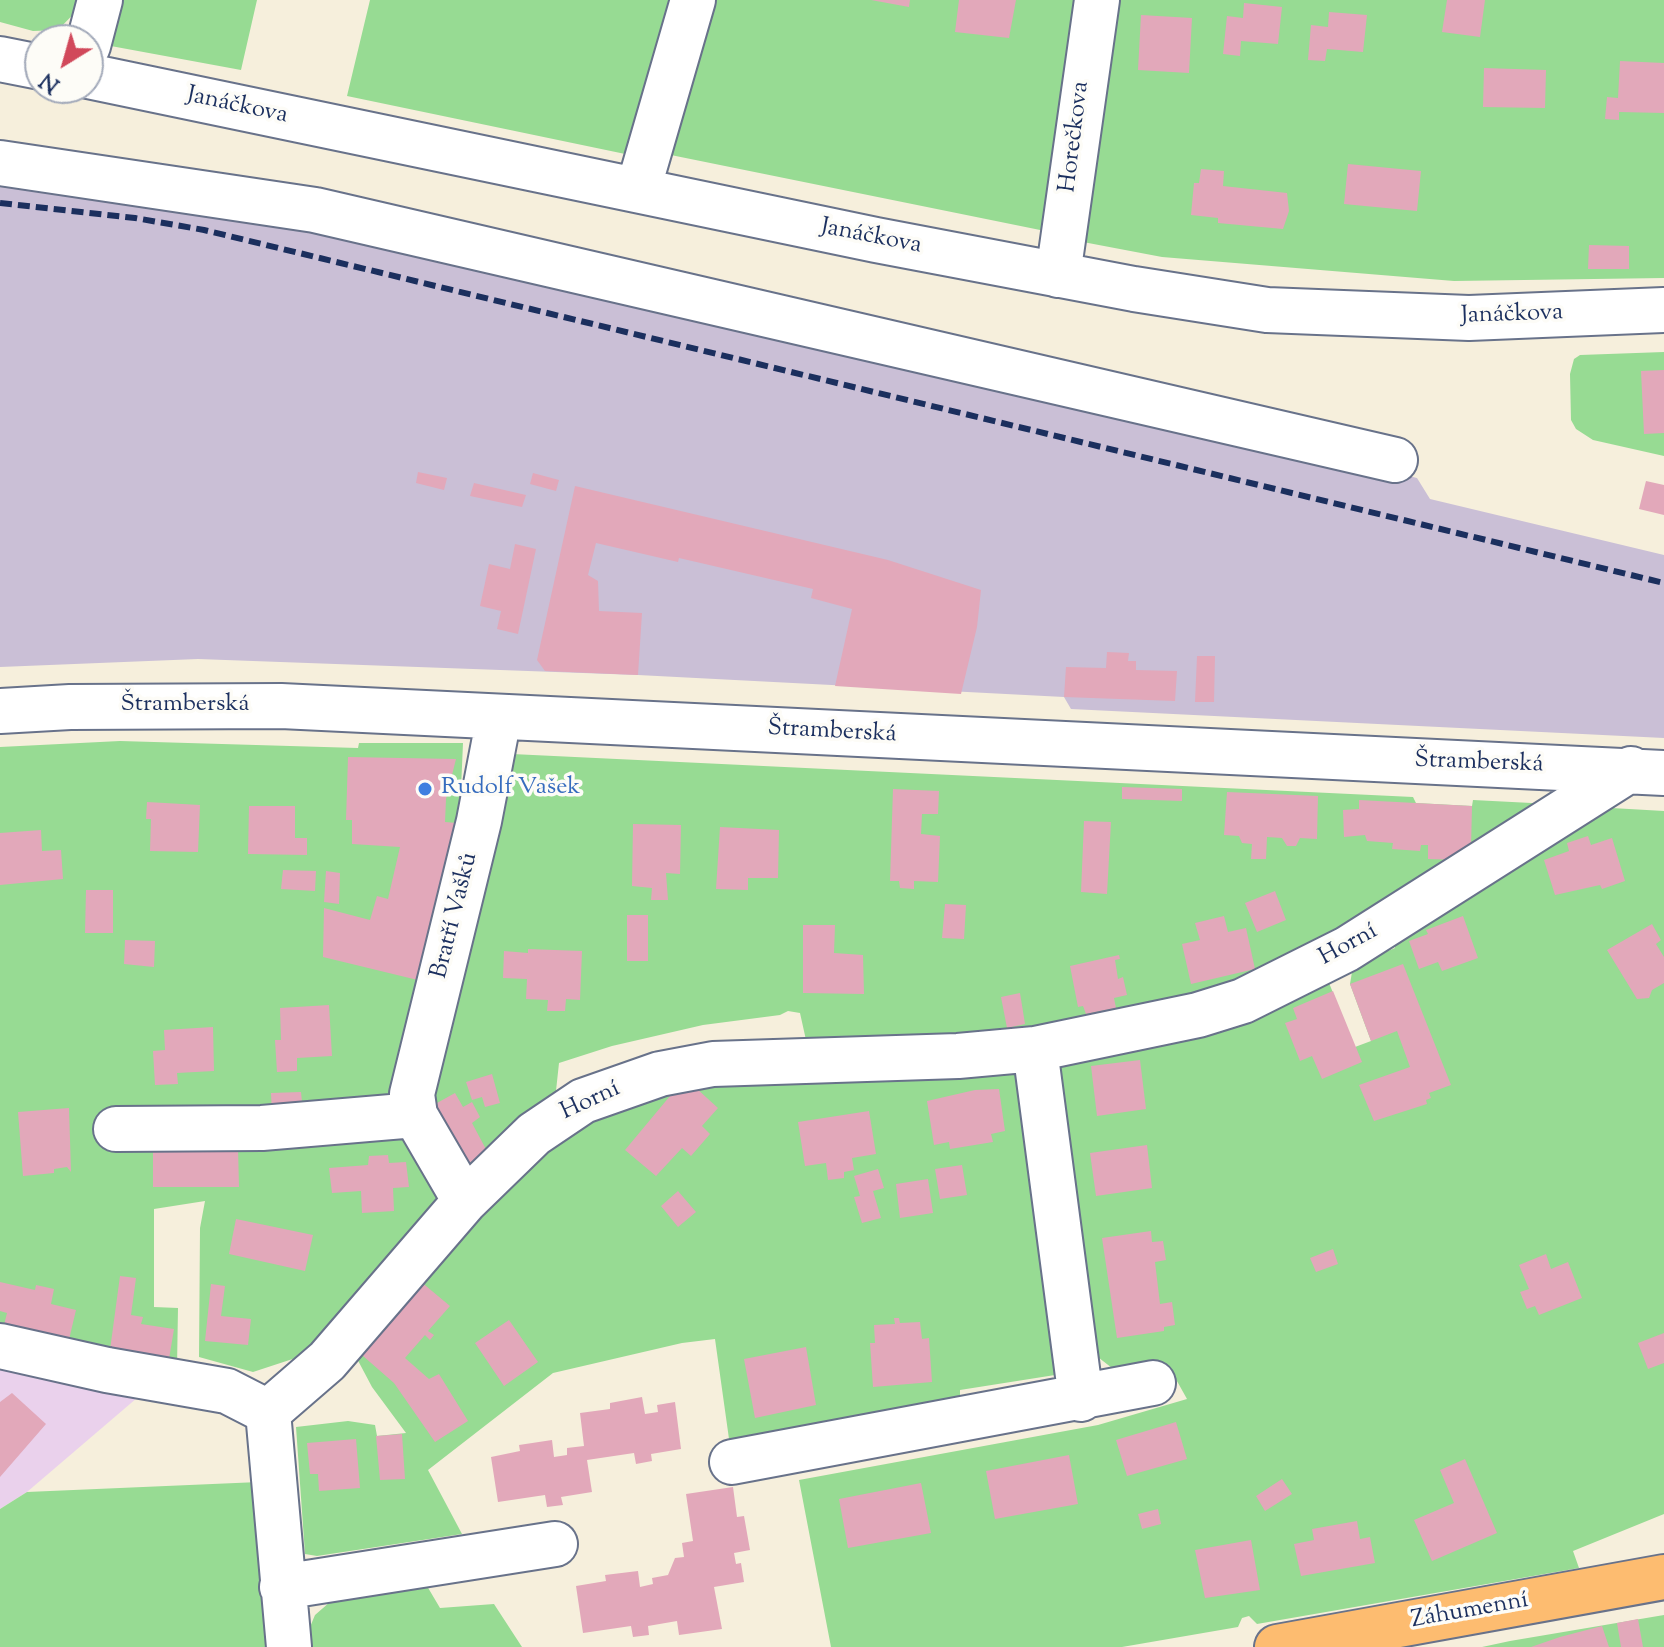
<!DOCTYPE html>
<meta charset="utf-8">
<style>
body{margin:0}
#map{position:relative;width:1664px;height:1647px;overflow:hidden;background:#f6efdc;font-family:"Sorts Mill Goudy",serif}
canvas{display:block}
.north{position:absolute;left:24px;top:24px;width:80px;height:80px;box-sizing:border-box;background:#fdfcf7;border:2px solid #a3aaba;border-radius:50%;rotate:217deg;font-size:22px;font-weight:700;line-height:32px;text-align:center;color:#1b2f5e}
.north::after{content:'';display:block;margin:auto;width:28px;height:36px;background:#d1495b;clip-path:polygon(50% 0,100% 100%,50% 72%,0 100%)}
</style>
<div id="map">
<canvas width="1664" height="1647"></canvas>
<div class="north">N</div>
</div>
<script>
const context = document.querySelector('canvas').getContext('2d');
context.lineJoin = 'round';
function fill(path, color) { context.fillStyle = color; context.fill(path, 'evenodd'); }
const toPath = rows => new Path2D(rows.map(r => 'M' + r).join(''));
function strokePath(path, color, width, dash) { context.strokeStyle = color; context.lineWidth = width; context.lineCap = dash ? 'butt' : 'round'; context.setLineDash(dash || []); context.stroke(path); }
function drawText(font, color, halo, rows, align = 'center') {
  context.font = font + ' "Sorts Mill Goudy",serif'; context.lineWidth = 7; context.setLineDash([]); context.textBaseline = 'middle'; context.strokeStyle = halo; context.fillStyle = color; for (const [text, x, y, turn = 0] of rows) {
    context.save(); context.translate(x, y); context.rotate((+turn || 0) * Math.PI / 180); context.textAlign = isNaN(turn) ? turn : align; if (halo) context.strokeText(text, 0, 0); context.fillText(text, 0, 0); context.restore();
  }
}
fill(toPath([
 [0,1362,151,1386,27,1492,0,1509]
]), '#ead1ec');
fill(toPath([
 [0,173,551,268,1417,478,1430,499,1664,555,1664,738,1071,709,1064,697,638,675,198,659,0,667]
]), '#cabfd6');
fill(toPath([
 [0,0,87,0,58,30,33,31,0,22],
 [110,0,257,0,241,70,100,44],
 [370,0,684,0,630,155,347,96],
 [704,0,1086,0,1050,232,661,153],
 [1115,0,1664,0,1664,278,1454,281,1162,257,1083,242],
 [1664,352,1664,456,1593,440,1576,429,1571,420,1570,374,1574,359,1580,355],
 [120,741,358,748,359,743,463,743,460,812,406,1131,437,1188,437,1206,320,1350,253,1372,199,1357,200,1228,205,1201,154,1209,154,1307,178,1308,177,1367,0,1334,0,747],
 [512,754,1413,797,1416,803,1472,806,1473,800,1551,804,1289,964,1095,1024,808,1049,800,1013,788,1011,780,1015,703,1025,612,1046,559,1063,555,1100,464,1173,428,1108],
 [1594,807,1664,811,1664,1514,1573,1551,1579,1568,1257,1624,1249,1616,1242,1618,1238,1627,1122,1647,831,1647,799,1480,1098,1425,1187,1399,1168,1365,1128,1371,1112,1368,1094,1354,1055,1075,1060,1063,1327,978,1355,1047,1371,1041,1350,984,1353,966,1395,948,1393,941],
 [1017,1059,1055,1375,960,1390,960,1404,730,1446,715,1339,682,1343,553,1373,428,1470,462,1534,317,1556,305,1554,296,1427,348,1421,375,1425,377,1436,406,1433,372,1387,354,1353,559,1130,685,1077],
 [259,1482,267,1539,260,1574,272,1647,0,1647,0,1509,27,1492],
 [427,1586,440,1608,494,1604,522,1647,311,1647,310,1627,315,1615,330,1602],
 [1664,1615,1664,1647,1482,1647,1510,1641]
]), '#97db93');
fill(toPath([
 [871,0,910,0,909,7],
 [959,0,1016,0,1009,38,955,32],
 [1447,0,1485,0,1480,37,1442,32],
 [1244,3,1282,7,1278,44,1241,41,1240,56,1223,54,1227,16,1243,18],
 [1329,12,1367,15,1363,52,1327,49,1325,61,1308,60,1311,25,1328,27],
 [1141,15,1192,18,1189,73,1138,70],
 [1620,61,1664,63,1664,113,1619,112,1619,120,1605,119,1607,97,1618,98],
 [1484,68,1546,70,1545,108,1483,107],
 [1348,164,1421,171,1417,211,1344,204],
 [1201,169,1224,171,1223,186,1287,193,1289,211,1283,229,1218,223,1218,218,1191,215,1194,183,1199,183],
 [1589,245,1629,246,1629,269,1588,269],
 [1664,370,1664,433,1644,434,1641,371],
 [418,472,447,478,444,490,416,483],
 [533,473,559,480,556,491,530,484],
 [1646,481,1664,485,1664,515,1639,509],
 [474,483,526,495,522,507,470,496],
 [575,486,888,560,981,590,977,627,961,694,835,686,852,609,811,598,813,589,679,558,678,562,596,543,588,575,598,581,599,611,642,613,638,675,545,671,537,660],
 [515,544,536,549,518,634,497,629,501,611,480,606,489,564,510,569],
 [1107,652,1129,653,1128,661,1136,661,1136,670,1177,671,1175,701,1064,697,1066,667,1106,668],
 [1197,656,1215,656,1214,702,1195,702],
 [348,757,456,759,446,799,445,822,469,824,430,983,323,957,324,908,370,920,377,896,388,899,400,847,352,844,352,820,346,820],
 [1122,787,1182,789,1182,801,1122,799],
 [893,789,939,791,938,814,922,814,921,834,940,836,938,882,914,881,914,889,900,888,899,881,890,881],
 [1227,792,1318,796,1317,839,1300,838,1296,846,1287,846,1282,838,1267,837,1266,859,1251,859,1252,844,1242,843,1239,836,1224,835],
 [1359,800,1472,806,1471,848,1461,860,1428,859,1428,845,1421,845,1420,851,1392,849,1393,843,1367,841,1365,835,1344,837,1343,810,1359,809],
 [147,802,200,805,198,852,150,851,151,819,146,819],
 [249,806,295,806,295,838,307,838,307,855,248,854],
 [1084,821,1111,822,1107,894,1081,892],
 [633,824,681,825,680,874,666,873,668,900,651,900,652,888,632,886],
 [720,827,779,830,778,878,748,878,748,890,716,889],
 [41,830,42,851,61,850,63,879,0,885,0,833],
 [1588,836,1591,845,1612,838,1625,881,1602,889,1600,885,1555,895,1544,860,1569,851,1567,843],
 [283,870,316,871,315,891,281,889],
 [326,871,340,873,339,904,324,902],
 [86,890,113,890,113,933,85,933],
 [1275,891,1286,920,1257,932,1245,903],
 [945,904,966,905,964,939,942,938],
 [627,915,648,915,648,961,627,961],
 [1224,916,1228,932,1246,928,1255,969,1191,984,1182,944,1200,940,1195,923],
 [1463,916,1478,958,1442,971,1438,962,1419,969,1409,941,1428,934,1426,930],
 [1652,924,1661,940,1656,944,1664,957,1664,983,1652,990,1649,998,1637,999,1607,950],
 [803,925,835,925,834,953,863,955,864,994,803,993],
 [125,940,155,941,154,967,124,964],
 [528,949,582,951,580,1000,566,999,565,1011,547,1011,548,1000,526,999,527,979,503,978,504,951,528,953],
 [1119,955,1120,959,1115,960,1118,979,1123,977,1127,995,1114,998,1116,1008,1086,1014,1083,1006,1078,1007,1070,966],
 [1403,964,1451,1085,1429,1093,1431,1098,1426,1100,1427,1104,1374,1121,1359,1085,1410,1067,1397,1031,1371,1041,1350,984],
 [1333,991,1362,1062,1322,1079,1312,1056,1300,1061,1285,1023,1297,1019,1293,1008],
 [1020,993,1025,1024,1007,1028,1001,997],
 [329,1005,332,1056,297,1058,297,1071,277,1072,275,1040,281,1040,280,1008],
 [213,1027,214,1071,177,1073,178,1084,155,1085,153,1051,165,1050,164,1030],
 [1140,1060,1146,1109,1097,1116,1091,1066],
 [492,1074,500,1103,485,1107,482,1097,472,1100,466,1082],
 [685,1078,718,1108,702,1126,710,1134,691,1156,682,1148,656,1176,625,1150],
 [999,1089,1005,1131,991,1134,993,1142,950,1149,949,1142,934,1145,927,1101,975,1090],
 [301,1092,303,1112,272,1114,271,1093],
 [455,1093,463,1107,472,1102,480,1117,472,1123,488,1153,461,1167,428,1108],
 [69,1108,71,1172,67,1167,54,1169,54,1173,23,1176,18,1112],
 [869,1111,876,1154,852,1158,854,1170,844,1172,844,1178,828,1180,826,1163,805,1166,798,1122],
 [1147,1145,1152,1188,1096,1196,1090,1153],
 [153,1146,238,1147,239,1187,153,1187],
 [388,1155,389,1163,406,1162,409,1187,393,1188,394,1211,362,1213,361,1191,332,1193,329,1168,368,1165,369,1156],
 [962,1165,967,1195,940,1199,935,1169],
 [878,1169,884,1188,873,1191,881,1218,862,1223,854,1197,860,1196,854,1176],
 [928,1179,933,1213,900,1218,896,1184],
 [678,1191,696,1212,678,1227,661,1206],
 [236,1219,313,1235,305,1271,229,1254],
 [1151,1231,1152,1242,1163,1241,1166,1260,1155,1262,1160,1304,1172,1302,1175,1325,1164,1327,1164,1331,1117,1338,1102,1238],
 [1333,1249,1338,1264,1316,1272,1310,1258],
 [1546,1254,1551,1269,1568,1262,1582,1298,1539,1315,1535,1306,1527,1309,1520,1292,1529,1289,1519,1265],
 [120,1276,136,1278,131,1315,143,1317,141,1324,174,1329,169,1359,110,1350],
 [414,1276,450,1306,428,1331,434,1335,430,1340,425,1335,405,1358,429,1379,439,1374,468,1421,435,1442,394,1383,355,1349],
 [0,1282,35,1290,36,1285,54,1289,51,1304,76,1310,67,1348,2,1333,7,1313,0,1311],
 [211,1284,225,1286,221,1316,251,1319,248,1345,205,1341],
 [894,1318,899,1318,900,1323,920,1322,922,1339,929,1338,932,1382,873,1387,870,1343,875,1343,874,1325,895,1324],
 [509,1320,538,1362,504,1386,475,1343],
 [1664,1333,1664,1363,1648,1369,1638,1343],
 [806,1347,816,1405,755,1418,744,1359],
 [12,1393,46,1424,0,1477,0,1402],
 [642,1397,645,1414,658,1412,657,1405,675,1402,681,1449,651,1454,652,1461,636,1464,634,1453,587,1460,592,1492,561,1497,563,1505,547,1507,545,1495,498,1502,491,1457,520,1451,519,1445,552,1440,554,1457,567,1455,567,1448,584,1446,580,1413,610,1409,610,1403],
 [1176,1422,1187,1459,1127,1476,1116,1440],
 [402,1434,405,1479,380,1480,376,1436],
 [356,1439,360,1488,319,1491,318,1474,310,1474,307,1443],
 [1069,1455,1078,1504,995,1519,986,1471],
 [1465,1459,1497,1533,1432,1561,1414,1520,1454,1503,1440,1470],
 [1282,1479,1292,1494,1265,1511,1256,1496],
 [921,1483,931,1533,848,1548,839,1499],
 [733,1487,737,1517,744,1516,750,1550,734,1553,736,1564,741,1563,744,1582,714,1587,722,1629,679,1635,677,1621,648,1626,649,1635,633,1637,631,1626,583,1633,576,1586,606,1581,605,1575,638,1571,640,1587,653,1584,652,1578,668,1575,675,1558,684,1557,682,1543,693,1541,686,1494],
 [1158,1509,1161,1524,1142,1529,1138,1514],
 [1357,1521,1360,1539,1370,1537,1375,1563,1301,1576,1294,1544,1314,1540,1312,1529],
 [1251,1540,1260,1590,1205,1598,1195,1550],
 [1638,1619,1643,1647,1621,1647,1617,1623],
 [1602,1626,1609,1647,1531,1647,1560,1637]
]), '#e2a8ba');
const minor = toPath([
 [88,46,100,0],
 [0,59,40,67],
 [88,76,876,240,1134,289,1267,310,1469,318,1664,310],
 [0,163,315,210,1395,460],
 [638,190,693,0],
 [1058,275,1097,0],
 [0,711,70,707,281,706,1664,773],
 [1035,1049,1081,1399],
 [116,1129,262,1128,415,1115],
 [465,1201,415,1115,412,1094,479,821,499,717],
 [0,1346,107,1370,227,1391,268,1412,289,1647],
 [268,1412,327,1361,465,1201,534,1134,583,1101,660,1074,713,1064,958,1056,1035,1049,1198,1015,1243,1001,1347,949,1631,769],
 [732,1462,1153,1383],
 [282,1587,555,1544]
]);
const major = toPath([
 [1277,1647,1664,1577]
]);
strokePath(minor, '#68728a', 48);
strokePath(major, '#68728a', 48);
strokePath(minor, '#fff', 44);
strokePath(major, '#fdbc70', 44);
strokePath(toPath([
 [0,203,135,218,204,230,1664,583]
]), '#1b2f5e', 6, [12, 6]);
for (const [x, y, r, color] of [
 [425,789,8,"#3f7fe0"]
]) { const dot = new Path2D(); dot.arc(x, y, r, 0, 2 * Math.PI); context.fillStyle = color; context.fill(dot); strokePath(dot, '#fdfcf7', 3); }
drawText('24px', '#1b2f5e', '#fdfcf7', [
 ["Janáčkova",237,107,12],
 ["Horečkova",1076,137,-83],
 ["Janáčkova",871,238,11],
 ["Janáčkova",1512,316,-2],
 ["Štramberská",185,706],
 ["Štramberská",832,733,3],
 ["Štramberská",1479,764,2],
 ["Bratří Vašků",456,916,-76],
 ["Horní",1349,946,-29],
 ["Horní",591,1102,-25],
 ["Záhumenní",1470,1612,-10]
]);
drawText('24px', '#366cbe', '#fdfcf7', [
 ["Rudolf Vašek",441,789]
], 'left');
</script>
